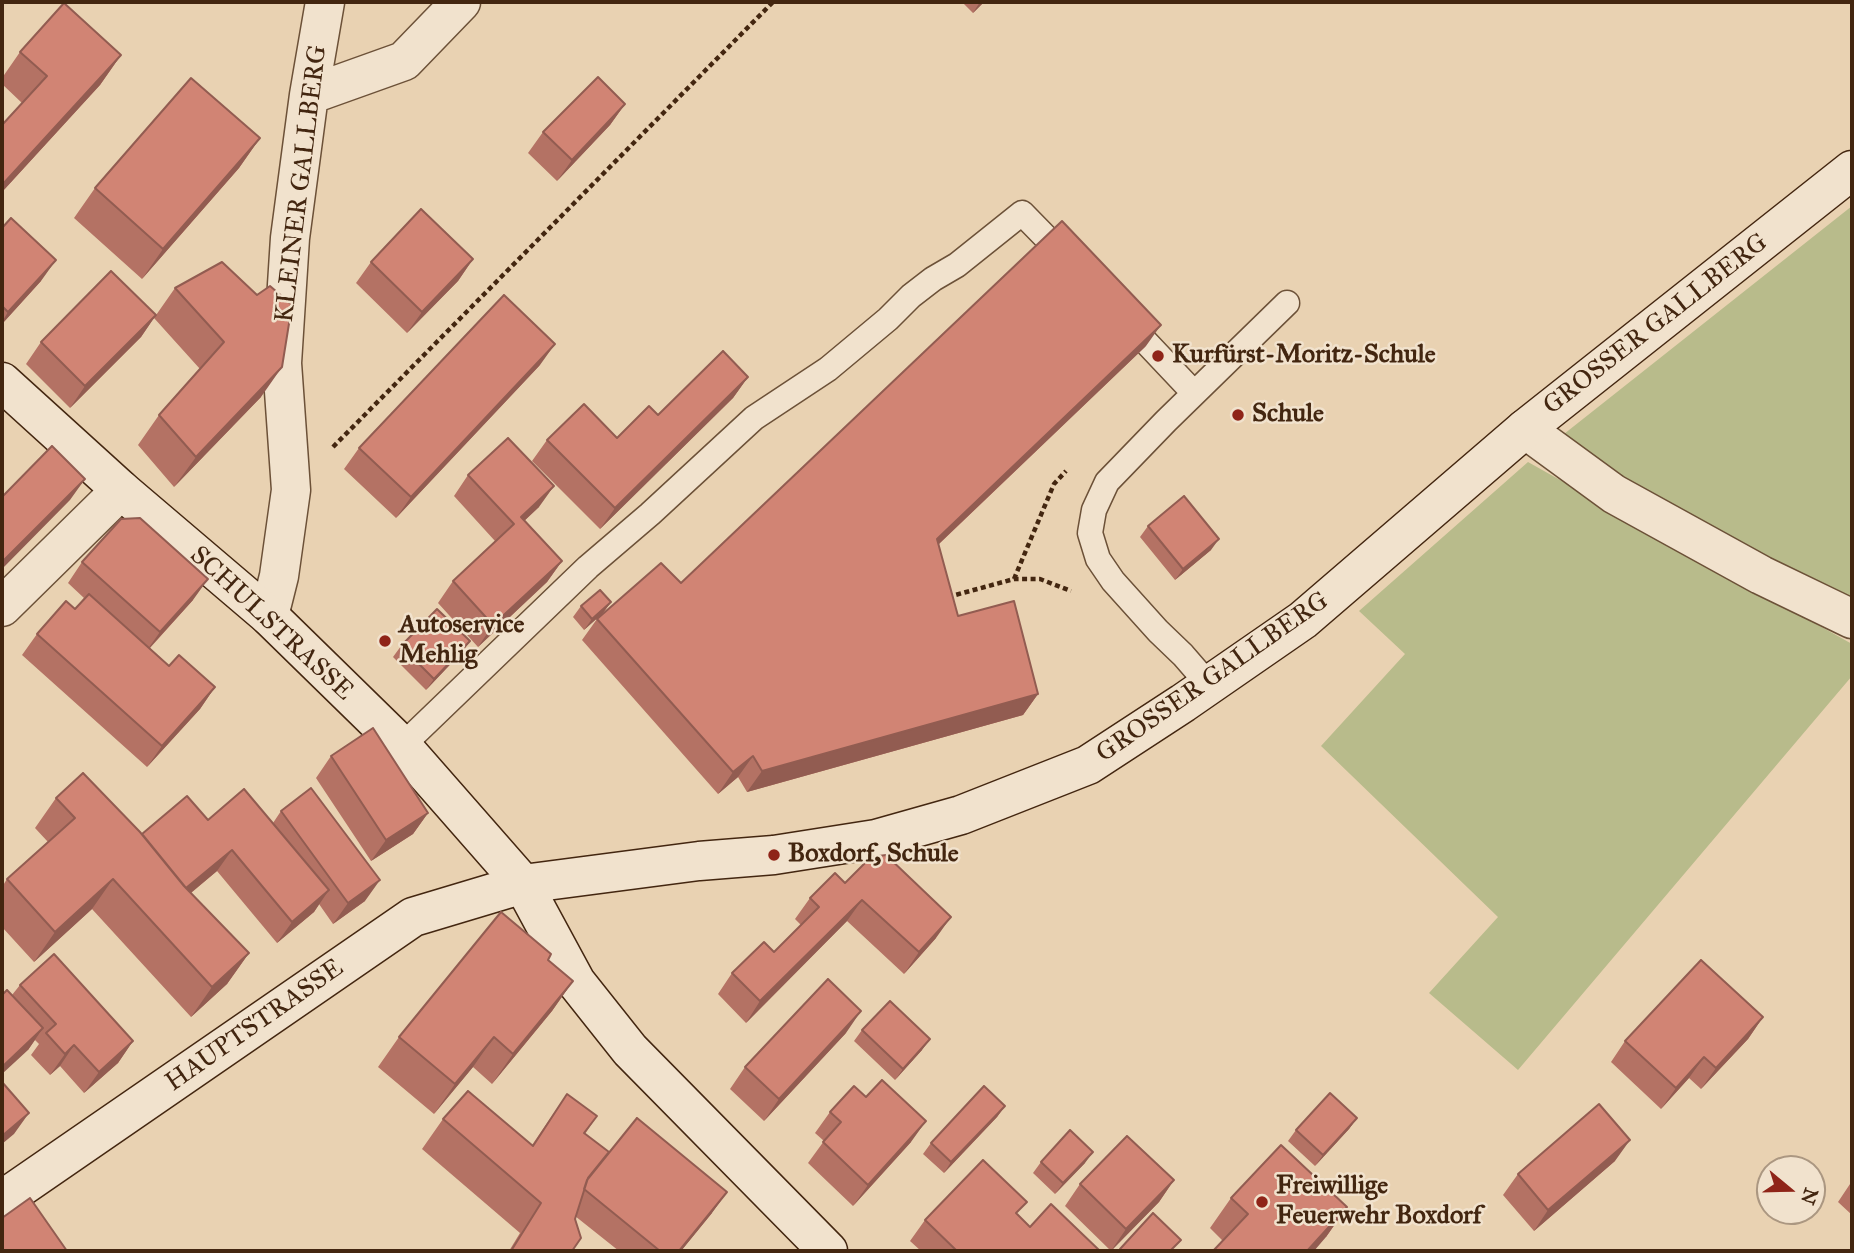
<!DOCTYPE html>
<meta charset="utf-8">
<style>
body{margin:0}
#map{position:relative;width:1854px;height:1253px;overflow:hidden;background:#e9d2b2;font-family:"IM FELL Great Primer",serif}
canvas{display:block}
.frame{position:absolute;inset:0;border:4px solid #432610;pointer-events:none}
.north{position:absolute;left:1756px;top:1155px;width:70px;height:70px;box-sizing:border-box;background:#f1e2cd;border:2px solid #ab9781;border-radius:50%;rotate:109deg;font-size:19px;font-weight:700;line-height:28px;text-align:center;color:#432610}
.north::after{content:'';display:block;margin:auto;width:24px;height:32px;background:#8f2418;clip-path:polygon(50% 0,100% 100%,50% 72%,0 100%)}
</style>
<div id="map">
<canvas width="1854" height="1253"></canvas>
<div class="frame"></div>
<div class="north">N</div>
</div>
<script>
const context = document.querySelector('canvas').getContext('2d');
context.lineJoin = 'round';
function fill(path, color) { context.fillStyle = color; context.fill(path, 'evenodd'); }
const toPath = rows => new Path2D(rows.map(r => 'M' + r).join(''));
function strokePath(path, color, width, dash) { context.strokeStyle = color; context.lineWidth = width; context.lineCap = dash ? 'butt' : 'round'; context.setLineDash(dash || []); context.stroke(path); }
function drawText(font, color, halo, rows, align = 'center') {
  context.font = font + ' "IM FELL Great Primer",serif'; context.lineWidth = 5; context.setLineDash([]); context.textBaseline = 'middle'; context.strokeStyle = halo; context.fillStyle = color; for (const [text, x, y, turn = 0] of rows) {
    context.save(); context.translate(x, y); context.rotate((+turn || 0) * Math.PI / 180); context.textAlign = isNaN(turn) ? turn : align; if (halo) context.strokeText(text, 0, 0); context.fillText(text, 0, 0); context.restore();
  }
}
fill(toPath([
 [1852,206,1852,641,1564,434],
 [1528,462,1852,644,1852,676,1518,1070,1429,993,1498,917,1321,746,1405,654,1359,611]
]), '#b8bb8b');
const lane = toPath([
 [1126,321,1194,393],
 [1209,685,1183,655,1158,631,1113,581,1098,559,1090,533,1094,510,1107,482,1166,421,1287,303],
 [402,746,588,567,650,514,754,418,828,369,888,319,911,296,933,279,957,265,1022,213,1067,259]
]);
const street = toPath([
 [309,95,404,61,461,2],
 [1525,429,1614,494,1761,575,1852,619],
 [2,607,121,490],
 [269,616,279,576,291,490,282,363,290,238,309,95,325,2]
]);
const secondary = toPath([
 [2,382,121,490,269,616,402,746,523,884,576,982,630,1050,828,1251],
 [2,1200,413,917,523,884,699,861,774,855,876,839,961,815,1088,765,1183,703,1303,620,1525,429,1852,170]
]);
strokePath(lane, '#6c5138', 27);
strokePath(street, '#6c5138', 41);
strokePath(secondary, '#432610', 41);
strokePath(toPath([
 [333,447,773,2],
 [1014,579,1054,484,1066,471],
 [948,597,1014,579,1040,579,1071,591]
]), '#432610', 4.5, [5, 3.5]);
strokePath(lane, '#f1e2cd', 24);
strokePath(street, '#f1e2cd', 38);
strokePath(secondary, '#f1e2cd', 38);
fill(toPath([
 [962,2,984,2,973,13],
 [20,52,121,55,100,85,2,192,2,125,22,103,2,84,2,78],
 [625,104,610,125,557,181,528,153,543,132],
 [260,138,239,168,142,279,74,218,95,188],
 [2,228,41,281,2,324],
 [473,259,458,281,407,333,356,283,371,262],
 [222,262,261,397,174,487,138,445,159,415,200,369,154,318,175,288],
 [156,315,141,337,70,408,26,364,41,342],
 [1146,346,938,545,958,616,1038,694,1023,715,747,792,738,777,718,794,582,640,597,619,681,583],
 [540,365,396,518,344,469,359,448],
 [748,377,733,398,600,529,532,461,547,440,617,438,658,415],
 [468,475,539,507,524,521,562,561,547,582,478,647,438,603,453,581,495,541,454,496],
 [1148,526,1211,550,1175,580,1140,537],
 [82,562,193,600,150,648,169,666,215,687,200,709,147,767,22,655,37,634,75,609,84,598,68,583],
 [611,602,603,613,584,630,573,617,581,606],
 [470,641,462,652,426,690,393,657,401,646],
 [331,756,428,813,413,834,371,861,316,778],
 [56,798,142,834,208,820,273,823,281,811,365,901,333,924,319,904,314,912,277,943,217,871,191,893,249,953,227,984,191,1017,92,909,34,962,2,927,2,887,7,879,48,842,35,828],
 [845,883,936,938,904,974,847,921,746,1023,718,994,732,973,774,952,801,925,795,919,810,898],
 [548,960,573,981,552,1011,492,1084,473,1067,434,1114,378,1067,399,1037],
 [20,985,133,1041,118,1063,84,1093,60,1066,50,1075,31,1055,39,1044,35,1040,28,1050,12,995],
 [1763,1017,1748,1039,1701,1089,1689,1078,1661,1109,1611,1062,1625,1041],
 [862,1030,922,1050,895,1080,854,1041],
 [846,1033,764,1121,730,1089,745,1067],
 [567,1094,597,1116,585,1134,609,1152,712,1213,681,1251,619,1251,575,1216,572,1251,509,1251,520,1233,422,1149,443,1119,532,1145],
 [866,1097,911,1142,853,1206,808,1163,824,1141,815,1133,830,1112],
 [1005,1106,997,1117,944,1173,923,1154,931,1143],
 [1357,1118,1349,1129,1315,1166,1288,1141,1296,1130],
 [1615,1161,1534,1231,1503,1195,1518,1174],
 [1041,1162,1085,1163,1055,1194,1033,1173],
 [1174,1180,1159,1202,1111,1251,1065,1206,1080,1184],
 [1852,1181,1852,1215,1838,1202],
 [1231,1198,1347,1207,1326,1237,1223,1241,1210,1228],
 [1018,1215,1030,1227,1100,1251,921,1251,910,1241,925,1220]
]), '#b47264');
fill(toPath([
 [980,2,984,2,973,13],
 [121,55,100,85,2,192,2,185],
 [625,104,610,125,557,181,572,160],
 [260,138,239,168,142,279,163,249],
 [473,259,458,281,407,333,422,312],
 [56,260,41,281,2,324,2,322,8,312],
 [156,315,141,337,70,408,85,386],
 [1161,325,1146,346,922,560,937,539],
 [555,344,540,365,396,518,411,497],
 [282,367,261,397,174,487,196,457],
 [748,377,733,398,600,529,615,508],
 [85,479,70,500,2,569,2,562],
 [554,486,539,507,506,538,521,517],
 [1219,539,1211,550,1175,580,1183,569],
 [562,561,547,582,478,647,493,625],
 [208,579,193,600,145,653,160,632],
 [611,602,603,613,584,630,592,619],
 [470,641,462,652,426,690,434,679],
 [215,687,200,709,147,767,162,746],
 [1038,694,1023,715,747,792,762,771],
 [753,756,738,777,718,794,733,772],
 [428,813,413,834,371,861,386,840],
 [232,850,217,871,163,916,178,895],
 [113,879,92,909,34,962,55,932],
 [380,880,365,901,333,924,348,903],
 [329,890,314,912,277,943,292,922],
 [862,900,847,921,746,1023,760,1001],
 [951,917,936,938,904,974,919,952],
 [249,953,227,984,191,1017,212,987],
 [573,981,552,1011,492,1084,513,1054],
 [861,1011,846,1033,764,1121,779,1099],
 [1763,1017,1748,1039,1701,1089,1716,1068],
 [43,1028,28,1050,2,1074,2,1067],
 [494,1037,473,1067,434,1114,455,1084],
 [930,1039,922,1050,895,1080,903,1069],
 [133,1041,118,1063,84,1093,99,1072],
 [74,1045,60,1066,50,1075,65,1054],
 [1704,1057,1689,1078,1661,1109,1676,1088],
 [1005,1106,997,1117,944,1173,951,1162],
 [29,1113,14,1134,2,1144,2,1136],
 [1357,1118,1349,1129,1315,1166,1323,1155],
 [926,1121,911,1142,853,1206,868,1185],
 [1630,1140,1615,1161,1534,1231,1548,1210],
 [1093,1152,1085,1163,1055,1194,1063,1183],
 [1174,1180,1159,1202,1111,1251,1126,1229],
 [727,1192,712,1213,681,1251,679,1251],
 [1347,1207,1326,1237,1314,1251,1307,1251]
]), '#925c51');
const building = toPath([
 [64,3,121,55,2,185,2,125,47,76,20,52,64,3],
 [598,77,625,104,572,160,543,132,598,77],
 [191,78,260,138,163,249,95,188,191,78],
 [421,209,473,259,422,312,371,262,421,209],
 [11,218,56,260,8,312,2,306,2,228,11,218],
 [1062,221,1161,325,937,539,958,616,1014,601,1038,694,762,771,753,756,733,772,597,619,661,563,681,583,1062,221],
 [222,262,257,295,270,286,292,305,282,367,196,457,159,415,224,342,175,288,222,262],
 [111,271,156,315,85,386,41,342,111,271],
 [504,295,555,344,411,497,359,448,504,295],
 [723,351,748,377,615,508,547,440,584,404,617,438,649,406,658,415,723,351],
 [508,438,554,486,521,517,562,561,493,625,453,581,514,524,468,475,508,438],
 [52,446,85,479,2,562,2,497,52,446],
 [1184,496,1219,539,1183,569,1148,526,1184,496],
 [140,518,208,579,160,632,82,562,121,519,140,518],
 [600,590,611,602,592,619,581,606,600,590],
 [89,594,169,666,179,655,215,687,162,746,37,634,66,601,75,609,89,594],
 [437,609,470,641,434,679,401,646,437,609],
 [373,728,428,813,386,840,331,756,373,728],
 [83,773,140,832,184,886,249,953,212,987,113,879,55,932,7,879,75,818,56,798,83,773],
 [311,788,380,880,348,903,281,811,311,788],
 [244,789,329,890,292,922,232,850,186,888,142,834,187,796,208,820,244,789],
 [886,855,951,917,919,952,862,900,760,1001,732,973,764,942,774,952,819,907,810,898,835,873,845,883,871,857,886,855],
 [501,912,551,954,548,960,573,981,513,1054,494,1037,455,1084,399,1037,501,912],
 [54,954,133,1041,99,1072,74,1045,65,1054,46,1033,56,1024,20,985,54,954],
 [1701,960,1763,1017,1716,1068,1704,1057,1676,1088,1625,1041,1701,960],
 [828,979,861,1011,779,1099,745,1067,828,979],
 [7,990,43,1028,2,1067,2,995,7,990],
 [890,1001,930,1039,903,1069,862,1030,890,1001],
 [882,1080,926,1121,868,1185,823,1142,841,1122,830,1112,854,1086,866,1097,882,1080],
 [2,1082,29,1113,2,1136,2,1082],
 [984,1086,1005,1106,951,1162,931,1143,984,1086],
 [468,1091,533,1146,567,1094,597,1116,584,1133,609,1152,588,1178,575,1219,581,1238,572,1251,511,1251,541,1203,443,1119,468,1091],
 [1330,1093,1357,1118,1323,1155,1296,1130,1330,1093],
 [1599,1104,1630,1140,1548,1210,1518,1174,1599,1104],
 [637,1118,727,1192,679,1251,660,1251,584,1189,587,1180,637,1118],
 [1070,1130,1093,1152,1063,1183,1041,1162,1070,1130],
 [1127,1136,1174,1180,1126,1229,1080,1184,1127,1136],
 [1281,1145,1347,1207,1307,1251,1213,1251,1248,1214,1231,1198,1281,1145],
 [983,1160,1027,1202,1016,1213,1030,1227,1051,1204,1100,1251,957,1251,925,1220,983,1160],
 [30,1198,67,1251,2,1251,2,1218,30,1198],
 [1153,1213,1181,1240,1170,1251,1122,1251,1120,1249,1153,1213]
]);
fill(building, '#d18474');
strokePath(building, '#925c51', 2);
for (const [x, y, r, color] of [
 [1158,356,7,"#8f2418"],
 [1238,415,7,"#8f2418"],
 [385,641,7,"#8f2418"],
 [774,855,7,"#8f2418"],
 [1262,1202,7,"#8f2418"]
]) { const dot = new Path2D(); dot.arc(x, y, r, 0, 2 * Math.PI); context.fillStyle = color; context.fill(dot); strokePath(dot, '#f1e2cd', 2.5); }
drawText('26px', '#432610', '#f1e2cd', [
 ["KLEINER GALLBERG",302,184,-83],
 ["GROSSER GALLBERG",1656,325,-38],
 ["SCHULSTRASSE",271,624,43],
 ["GROSSER GALLBERG",1213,678,-35],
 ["HAUPTSTRASSE",255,1026,-35]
]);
drawText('bold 26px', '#432610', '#f1e2cd', [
 ["Kurfürst-Moritz-Schule",1172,356],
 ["Schule",1252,415],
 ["Autoservice",399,626],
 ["Mehlig",399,656],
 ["Boxdorf, Schule",788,855],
 ["Freiwillige",1276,1187],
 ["Feuerwehr Boxdorf",1276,1217]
], 'left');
</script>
